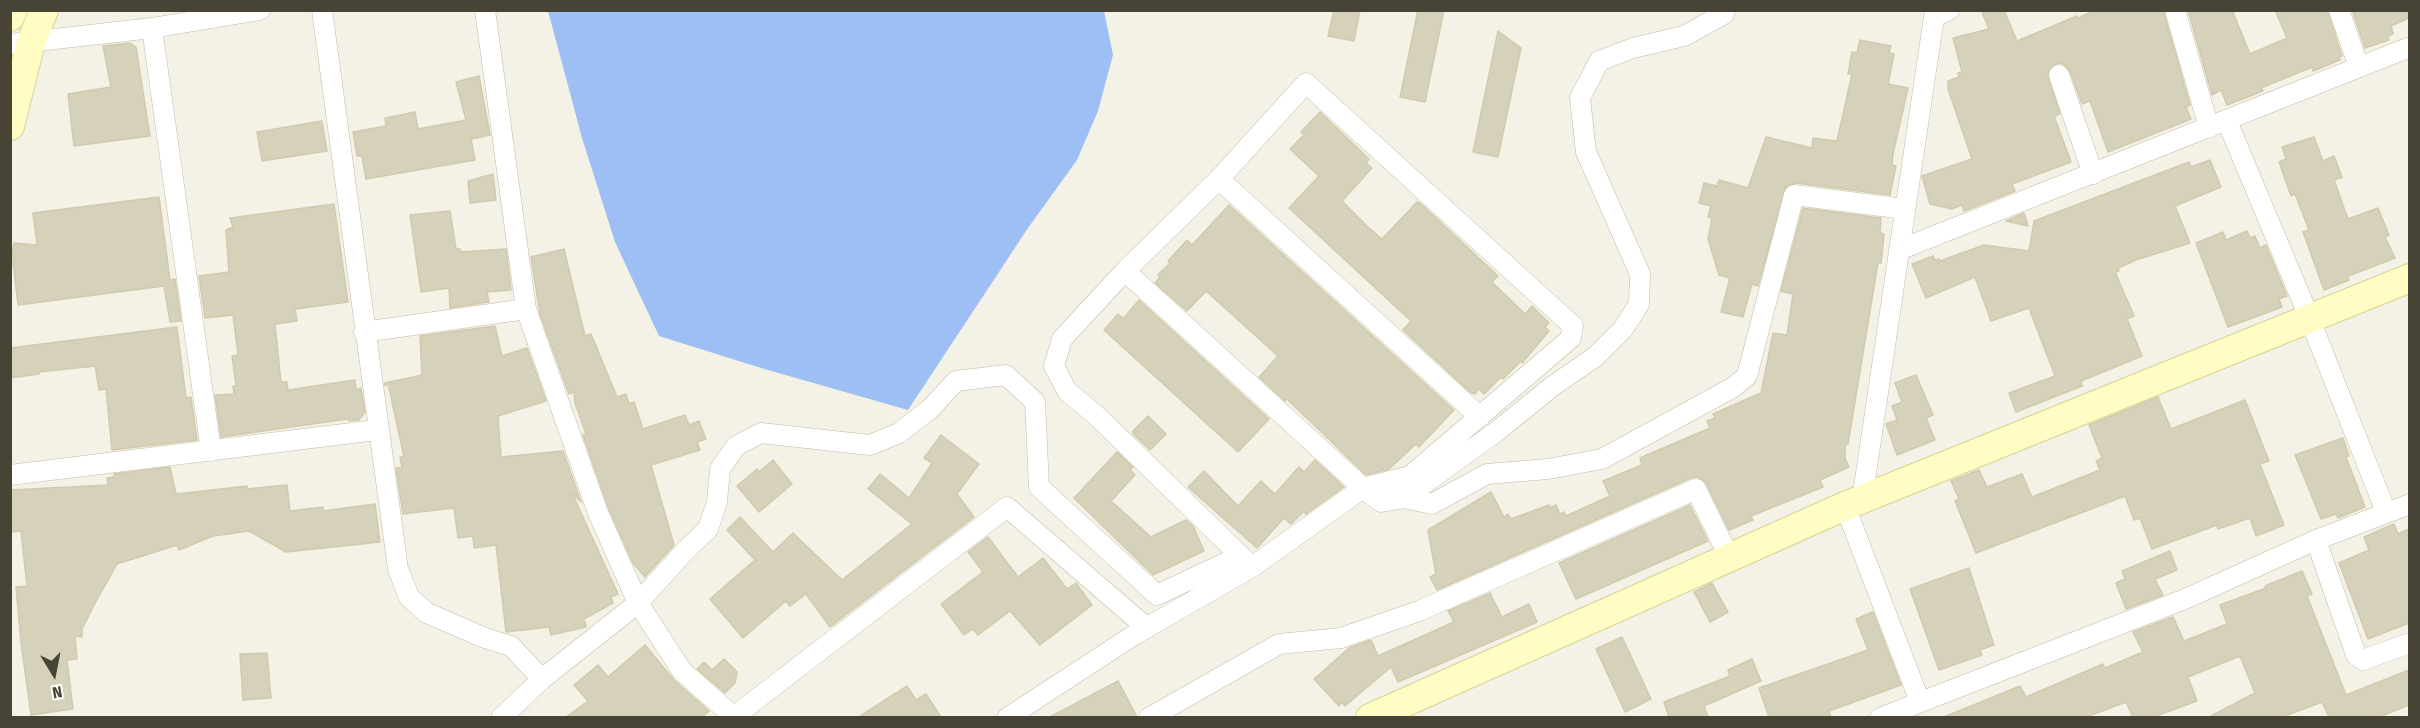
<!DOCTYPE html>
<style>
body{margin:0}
#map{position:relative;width:2420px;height:728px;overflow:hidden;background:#f4f2e6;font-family:"Fira Sans Condensed",sans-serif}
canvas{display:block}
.frame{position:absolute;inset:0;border:12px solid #474335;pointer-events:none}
.north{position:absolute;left:24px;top:644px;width:60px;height:60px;-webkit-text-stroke:4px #fff;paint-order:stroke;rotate:170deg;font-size:16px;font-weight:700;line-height:24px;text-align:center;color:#474335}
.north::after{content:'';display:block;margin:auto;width:21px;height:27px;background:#474335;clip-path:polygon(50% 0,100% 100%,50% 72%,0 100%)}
</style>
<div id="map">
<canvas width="2420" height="728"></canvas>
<div class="frame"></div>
<div class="north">N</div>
</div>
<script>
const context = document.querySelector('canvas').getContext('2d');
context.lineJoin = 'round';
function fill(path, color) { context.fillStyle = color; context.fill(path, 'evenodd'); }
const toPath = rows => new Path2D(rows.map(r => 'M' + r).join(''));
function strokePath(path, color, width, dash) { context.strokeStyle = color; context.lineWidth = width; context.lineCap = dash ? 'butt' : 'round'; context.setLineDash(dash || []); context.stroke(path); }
fill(toPath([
 [548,11,1104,11,1113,55,1098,111,1077,160,1028,228,908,410,761,368,659,336,615,242,582,138]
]), '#9ebff4');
const building = toPath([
 [1334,10,1360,10,1354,41,1328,36,1334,10],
 [1418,10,1444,10,1425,102,1400,97,1418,10],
 [1981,10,2004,10,2017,41,2077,16,2078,18,2096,10,2163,10,2190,105,2186,107,2191,119,2108,152,2090,101,2082,104,2070,71,2062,63,2056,64,2050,68,2048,78,2060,114,2054,116,2071,162,2012,184,2015,191,1964,211,1962,205,1952,209,1930,204,1922,176,1972,159,1948,89,1948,81,1959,77,1958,73,1962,72,1953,38,1989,29,1981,10],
 [2188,10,2232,10,2250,54,2287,38,2275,10,2327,10,2342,56,2339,57,2340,60,2313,71,2312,67,2261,88,2263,91,2227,105,2221,90,2212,95,2188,10],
 [2352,10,2409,10,2409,18,2391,26,2393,34,2388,36,2389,40,2365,48,2352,10],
 [1498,31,1521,48,1498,157,1473,152,1498,31],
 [1860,40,1891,46,1889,53,1894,54,1888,84,1908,88,1893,154,1892,165,1896,166,1890,195,1796,183,1786,187,1758,286,1752,284,1743,317,1721,312,1730,278,1719,275,1708,239,1712,218,1708,217,1711,206,1699,203,1704,183,1717,186,1719,180,1748,188,1766,137,1812,148,1813,138,1837,141,1852,74,1848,74,1852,52,1857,53,1860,40],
 [130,43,136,47,150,136,74,146,68,94,111,87,103,46,130,43],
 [479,76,490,135,471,139,475,160,366,179,362,156,357,156,353,132,386,126,385,118,415,112,418,129,466,120,456,82,479,76],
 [1320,112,1369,159,1366,163,1372,168,1342,201,1368,227,1382,239,1417,202,1420,203,1498,276,1492,282,1525,314,1532,306,1549,323,1545,327,1549,331,1522,363,1521,361,1503,379,1501,377,1484,394,1479,389,1475,394,1470,392,1403,330,1411,321,1289,208,1319,176,1290,149,1304,135,1301,132,1320,112],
 [322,121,327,151,262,161,257,132,322,121],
 [2314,137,2323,161,2334,156,2342,177,2334,180,2348,219,2378,208,2389,235,2385,237,2395,258,2348,276,2349,280,2324,290,2303,232,2309,230,2295,194,2291,196,2279,162,2286,159,2282,147,2314,137],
 [2210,160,2221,187,2175,206,2190,243,2136,260,2118,268,2119,271,2115,272,2134,316,2127,319,2142,356,2081,381,2082,386,2016,412,2009,393,2055,376,2029,308,1991,321,1975,277,1926,298,1912,264,1933,256,1935,260,1939,259,1940,261,1984,245,2029,251,2034,221,2189,162,2191,167,2210,160],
 [493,174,496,200,470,203,468,181,493,174],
 [159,197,170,280,175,279,181,321,170,322,164,286,18,305,12,253,14,243,37,245,33,213,159,197],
 [334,204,348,302,295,309,297,321,275,324,281,382,287,382,288,390,355,380,356,390,361,388,365,412,359,420,349,421,348,419,221,437,215,395,234,394,233,386,236,386,232,356,238,355,233,315,205,318,199,276,229,272,226,230,233,227,230,218,334,204],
 [1229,205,1454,410,1419,447,1416,444,1389,469,1366,475,1287,399,1285,401,1259,377,1278,356,1206,291,1187,311,1155,283,1160,277,1158,275,1170,263,1168,261,1187,240,1192,245,1229,205],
 [1803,208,1881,218,1880,233,1884,234,1881,263,1878,263,1848,444,1845,445,1845,458,1849,467,1820,480,1823,487,1751,516,1753,520,1729,530,1706,483,1698,477,1691,478,1437,590,1430,577,1436,574,1428,530,1491,492,1504,517,1508,514,1511,519,1549,505,1550,508,1556,505,1560,514,1564,512,1566,516,1610,496,1603,481,1642,465,1640,458,1710,428,1707,421,1715,418,1713,414,1761,393,1773,333,1787,335,1793,294,1781,291,1803,208],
 [450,211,456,249,460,249,460,252,506,249,511,290,487,292,489,302,450,308,449,288,421,292,410,215,450,211],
 [2024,213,2028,226,2006,221,2024,213],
 [2247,231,2250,238,2255,236,2260,248,2266,245,2287,296,2279,299,2282,307,2228,327,2196,243,2223,232,2226,240,2247,231],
 [564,249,585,336,591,334,617,397,626,394,629,404,634,402,643,429,685,415,689,425,699,421,706,439,697,442,700,450,651,465,674,545,645,577,633,563,609,509,583,435,586,434,575,403,574,392,569,394,540,314,531,257,564,249],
 [1139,300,1269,419,1238,452,1104,330,1118,314,1123,319,1139,300],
 [495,326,502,356,527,348,546,401,498,416,501,457,563,451,581,502,572,493,618,594,611,597,613,603,584,619,586,627,551,635,549,627,506,632,496,545,474,548,473,536,458,538,454,508,403,514,396,468,402,468,400,457,404,457,388,383,385,386,385,383,422,375,420,336,495,326],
 [177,327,186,398,191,397,197,440,112,450,106,389,99,390,95,366,39,372,39,374,10,378,10,348,177,327],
 [1916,375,1933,415,1926,418,1935,440,1897,455,1886,424,1897,420,1892,406,1902,402,1895,383,1916,375],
 [2158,397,2171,429,2245,400,2269,461,2260,464,2284,525,2256,536,2250,518,2218,529,2217,525,2152,549,2140,518,2134,520,2125,496,1976,553,1955,501,1959,499,1951,481,1979,470,1987,487,2022,474,2032,497,2100,470,2096,461,2102,458,2089,425,2158,397],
 [1148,416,1166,434,1150,450,1133,434,1133,431,1148,416],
 [941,435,979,464,957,494,974,517,830,627,806,594,790,606,786,601,743,638,710,599,755,560,727,530,740,517,773,552,793,533,842,580,912,524,868,489,880,474,909,498,932,463,924,458,941,435],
 [2343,438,2349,456,2346,457,2365,507,2338,518,2336,514,2321,519,2295,455,2343,438],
 [1117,452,1133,467,1130,470,1135,475,1111,501,1151,537,1186,520,1193,526,1204,551,1153,575,1074,498,1117,452],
 [773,460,792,484,759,512,737,486,757,469,759,472,773,460],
 [1315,460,1344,487,1306,514,1304,511,1291,524,1284,518,1257,548,1188,487,1204,471,1238,506,1261,481,1275,494,1299,467,1304,472,1315,460],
 [170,467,176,494,247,486,247,489,287,485,290,511,323,507,323,511,375,504,380,542,286,552,249,531,213,536,179,550,177,545,117,564,94,605,82,629,82,637,75,636,77,659,67,660,73,709,31,715,21,642,16,587,27,586,21,531,10,532,10,490,108,485,107,478,114,477,114,474,170,467],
 [1690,505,1708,541,1576,599,1559,563,1690,505],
 [2394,524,2398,534,2409,529,2409,623,2368,639,2339,563,2369,550,2364,537,2394,524],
 [988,537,1018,577,1043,558,1067,589,1076,583,1092,605,1040,645,1010,611,978,635,973,629,964,635,941,604,983,572,968,552,988,537],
 [2170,551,2177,570,2155,579,2163,595,2126,609,2116,583,2125,579,2122,571,2170,551],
 [1969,568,1994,645,1980,650,1982,655,1939,670,1910,589,1969,568],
 [2302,571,2312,594,2307,596,2346,695,2409,670,2409,705,2379,717,2329,717,2322,702,2282,717,2209,717,2255,693,2240,656,2188,677,2197,701,2153,717,2133,717,2126,702,2086,717,1944,717,2020,686,2026,697,2103,664,2105,668,2143,652,2133,632,2173,617,2184,641,2227,624,2220,605,2266,588,2265,586,2302,571],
 [1712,583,1728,612,1710,622,1694,592,1712,583],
 [1490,593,1502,617,1529,604,1537,622,1398,682,1391,667,1345,706,1342,702,1339,706,1314,679,1349,648,1371,640,1378,656,1454,622,1448,611,1490,593],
 [1873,612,1901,685,1829,711,1831,717,1769,717,1759,688,1868,650,1856,619,1873,612],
 [1622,637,1651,699,1625,712,1596,649,1622,637],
 [645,645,674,680,709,711,702,717,566,717,588,701,574,685,598,665,608,677,645,645],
 [267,653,271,698,243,700,240,654,267,653],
 [724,659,737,672,735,683,725,693,697,669,704,662,712,670,724,659],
 [1752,659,1761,681,1704,706,1708,717,1669,717,1664,702,1730,676,1728,670,1752,659],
 [1118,681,1137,717,1050,717,1118,681],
 [907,686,916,700,926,694,941,717,859,717,907,686]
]);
fill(building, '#d6d1ba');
strokePath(building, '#d1caad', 1.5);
const street = toPath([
 [322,10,398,569,409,597,427,613,485,638,511,646,542,679],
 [485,10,526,309,598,513,638,603,682,671,735,718],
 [2175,10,2209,128],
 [2339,10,2359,67],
 [152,28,211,451],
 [10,44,152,28,260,10],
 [2059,75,2093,174],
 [2227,121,2309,317,2386,512],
 [1219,179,1480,417],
 [1899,250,2410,47],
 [1125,271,1363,488,1381,502,1404,498,1432,504,1487,474,1548,469,1602,459,1732,388,1747,376,1794,195,1905,209],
 [364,332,526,309],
 [10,475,377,430],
 [1404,498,1496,432,1554,385,1595,357,1623,329,1639,304,1640,274,1586,152,1580,98,1599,61,1633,48,1684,36,1724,14,1725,10],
 [1862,500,1934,17,1949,10],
 [1845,506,1920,702],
 [2316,540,2356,655,2363,660,2410,643],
 [501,718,542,679,638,603,685,551,708,529,717,502,720,469,736,446,761,433,870,445,899,433,930,409,956,381,1006,375,1035,402,1039,487,1157,595,1240,556],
 [732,718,1007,507,1147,628],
 [1007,718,1134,635,1252,567,1363,488,1410,476,1571,338,1573,326,1306,83,1219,179,1125,271,1062,339,1054,366,1067,391,1098,417,1252,567],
 [1149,718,1279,644,1341,638,1419,611,1696,489,1729,557],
 [1880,718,2185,599,2316,540,2410,504]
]);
const secondary = toPath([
 [10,17,13,10],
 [10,126,31,42,44,10],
 [1370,718,1845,506,2410,278]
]);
strokePath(street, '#c0bca8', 21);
strokePath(secondary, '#d6d393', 30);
strokePath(street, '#fff', 20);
strokePath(secondary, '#fffdc4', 28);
</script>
